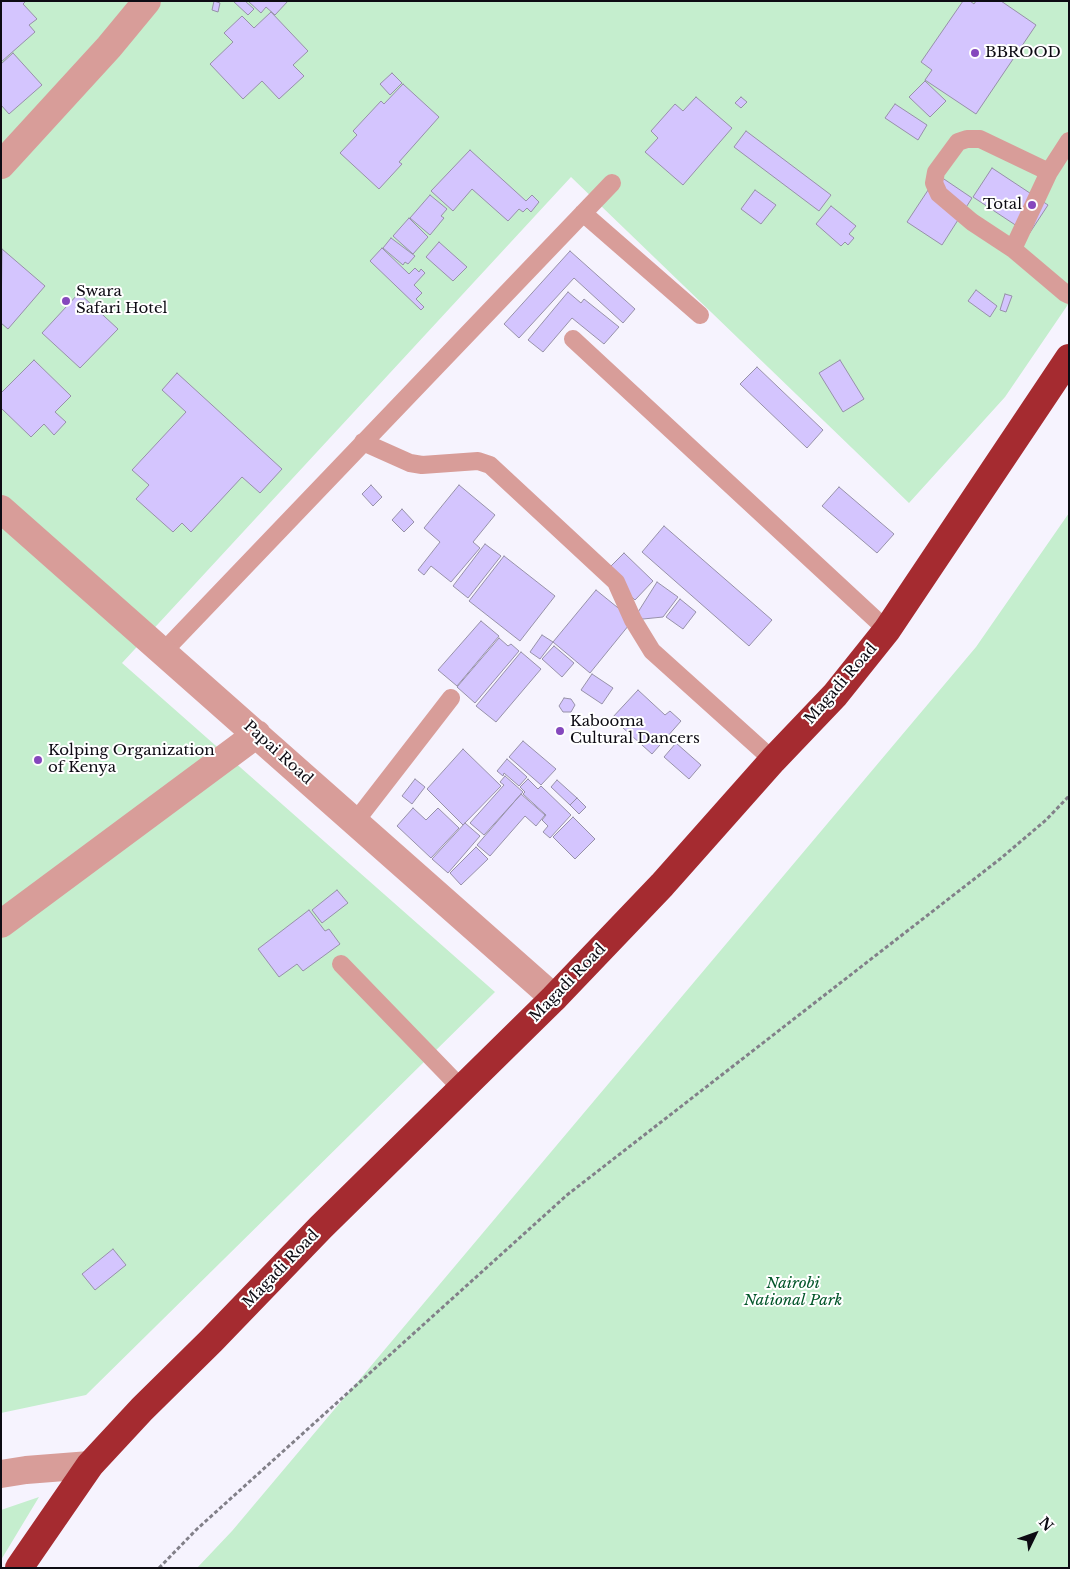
<!DOCTYPE html>
<style>
body{margin:0}
#map{position:relative;width:1070px;height:1569px;overflow:hidden;background:#f6f3fe;font-family:"Libre Baskerville",serif}
canvas{display:block}
.frame{position:absolute;inset:0;border:2px solid #0d0b13;pointer-events:none}
.north{position:absolute;left:1010px;top:1509px;width:50px;height:50px;-webkit-text-stroke:4px #fff;paint-order:stroke;rotate:48deg;font-size:14px;font-weight:700;line-height:20px;text-align:center;color:#0d0b13}
.north::after{content:'';display:block;margin:auto;width:18px;height:22px;background:#0d0b13;clip-path:polygon(50% 0,100% 100%,50% 72%,0 100%)}
</style>
<div id="map">
<canvas width="1070" height="1569"></canvas>
<div class="frame"></div>
<div class="north">N</div>
</div>
<script>
const context = document.querySelector('canvas').getContext('2d');
context.lineJoin = 'round';
function fill(path, color) { context.fillStyle = color; context.fill(path, 'evenodd'); }
const toPath = rows => new Path2D(rows.map(r => 'M' + r).join(''));
function strokePath(path, color, width, dash) { context.strokeStyle = color; context.lineWidth = width; context.lineCap = dash ? 'butt' : 'round'; context.setLineDash(dash || []); context.stroke(path); }
function drawText(font, color, halo, rows, align = 'center') {
  context.font = font + ' "Libre Baskerville",serif'; context.lineWidth = 4; context.setLineDash([]); context.textBaseline = 'middle'; context.strokeStyle = halo; context.fillStyle = color; for (const [text, x, y, turn = 0] of rows) {
    context.save(); context.translate(x, y); context.rotate((+turn || 0) * Math.PI / 180); context.textAlign = isNaN(turn) ? turn : align; if (halo) context.strokeText(text, 0, 0); context.fillText(text, 0, 0); context.restore();
  }
}
fill(toPath([
 [1,1,1069,1,1069,303,1005,397,909,503,571,177,122,663,495,992,86,1395,1,1413],
 [1069,513,1069,1568,197,1568,232,1531,976,647],
 [39,1497,1,1560,1,1510]
]), '#c5eece');
const building = toPath([
 [1,1,26,1,23,4,37,19,29,25,35,32,1,62,1,1],
 [214,1,220,3,218,12,212,10,214,1],
 [233,1,245,1,254,9,248,15,233,1],
 [248,1,288,1,275,15,266,7,261,13,248,1],
 [963,1,970,1,974,4,976,1,1001,1,1036,25,976,114,925,80,932,70,921,62,963,1],
 [271,12,308,51,293,65,304,76,279,99,262,81,243,99,210,64,233,42,224,33,242,16,254,28,271,12],
 [13,53,42,85,9,114,1,105,1,64,13,53],
 [392,73,402,83,390,95,380,84,392,73],
 [925,81,946,101,930,117,909,97,925,81],
 [403,84,439,117,399,162,402,164,379,189,340,153,357,135,353,131,381,101,384,104,403,84],
 [696,97,732,128,683,185,645,152,658,138,651,131,675,104,683,111,696,97],
 [741,97,747,102,741,108,735,103,741,97],
 [895,104,927,125,918,140,885,118,895,104],
 [746,131,831,195,819,211,734,147,746,131],
 [470,150,526,201,532,195,539,202,531,212,527,208,523,212,519,209,508,221,472,189,453,211,431,191,470,150],
 [992,168,1048,205,1029,234,973,197,992,168],
 [938,175,972,198,942,245,907,222,938,175],
 [755,190,776,205,761,224,741,209,755,190],
 [430,195,447,209,441,216,444,218,430,235,410,218,430,195],
 [831,206,856,226,849,234,854,238,848,245,845,242,841,246,816,224,831,206],
 [409,218,428,237,413,254,393,236,409,218],
 [391,238,415,256,408,264,405,262,403,265,383,248,391,238],
 [439,242,467,267,453,281,426,257,439,242],
 [382,248,409,274,415,268,419,272,421,269,425,273,414,285,422,293,416,299,424,307,421,310,370,261,382,248],
 [2,249,45,286,8,329,1,323,2,249],
 [570,251,635,309,623,323,574,278,519,338,504,324,570,251],
 [976,290,997,306,990,317,968,301,976,290],
 [568,292,581,303,584,299,619,327,604,344,572,318,543,352,528,340,568,292],
 [79,293,118,329,80,368,42,333,79,293],
 [1005,294,1012,296,1006,312,1000,310,1005,294],
 [34,360,71,396,55,412,66,422,54,435,44,424,31,437,1,408,1,393,34,360],
 [840,360,864,399,843,412,819,373,840,360],
 [757,367,823,430,807,448,740,384,757,367],
 [177,373,282,469,260,493,242,477,191,532,182,523,173,532,136,499,149,485,132,470,186,412,162,390,177,373],
 [371,485,382,497,373,506,362,494,371,485],
 [459,485,495,515,473,542,480,548,451,582,431,566,424,575,418,570,440,542,424,528,459,485],
 [839,487,894,534,877,553,822,506,839,487],
 [402,509,414,522,404,532,392,520,402,509],
 [664,526,772,620,749,646,642,552,664,526],
 [485,544,501,556,468,598,453,586,485,544],
 [624,553,653,581,635,600,605,572,624,553],
 [504,556,555,596,520,641,469,601,504,556],
 [657,582,678,597,663,617,633,620,657,582],
 [596,590,633,620,590,673,553,642,596,590],
 [680,599,696,612,683,629,666,617,680,599],
 [481,621,499,636,457,686,438,670,481,621],
 [542,635,553,642,540,659,530,652,542,635],
 [499,638,508,646,511,644,519,651,475,703,457,687,499,638],
 [554,646,574,663,562,677,542,659,554,646],
 [521,652,541,669,496,722,476,706,521,652],
 [592,674,613,688,602,704,581,690,592,674],
 [638,690,665,715,670,711,681,721,652,754,612,718,638,690],
 [564,698,571,699,575,705,571,712,563,712,559,706,564,698],
 [523,741,556,769,541,785,509,757,523,741],
 [676,743,701,765,689,779,664,757,676,743],
 [463,749,501,786,463,825,427,789,463,749],
 [507,759,527,777,519,786,504,773,503,776,497,771,507,759],
 [505,776,523,792,484,835,470,823,504,785,500,782,505,776],
 [415,779,425,787,412,804,402,796,415,779],
 [528,779,538,789,541,786,571,815,550,838,543,832,548,826,542,820,546,815,523,794,525,792,520,787,528,779],
 [557,780,577,798,570,805,551,787,557,780],
 [521,794,545,815,536,826,525,816,490,856,477,845,521,794],
 [577,798,586,807,579,814,570,805,577,798],
 [413,808,426,820,438,808,459,828,431,858,397,826,413,808],
 [573,817,595,839,575,859,553,837,573,817],
 [465,823,480,836,448,873,432,859,465,823],
 [476,847,488,859,461,885,450,873,476,847],
 [337,890,348,903,322,923,312,910,337,890],
 [309,910,325,931,329,929,340,944,303,971,297,964,279,977,258,949,309,910],
 [113,1249,126,1265,95,1290,82,1274,113,1249]
]);
fill(building, '#d4c5fe');
strokePath(building, '#9791a9', 1);
strokePath(toPath([
 [159,1568,197,1529,567,1195,1000,859,1046,820,1069,796]
]), '#828089', 3, [4, 2.5]);
strokePath(toPath([
 [1069,141,1049,172,1013,249,1065,293,1069,295],
 [583,213,700,315],
 [1013,249,972,222,939,194,934,183,936,172,958,142,967,139,980,139,1049,172],
 [573,339,887,630],
 [363,442,410,463,422,465,478,461,490,465,616,582,633,620,652,651,773,760],
 [163,652,612,183],
 [355,822,451,698],
 [341,964,462,1089]
]), '#d89d99', 18);
strokePath(toPath([
 [1,165,109,47,147,1],
 [1,509,554,998],
 [1,924,257,734],
 [1,1474,26,1470,90,1465]
]), '#d89d99', 28);
strokePath(toPath([
 [19,1568,90,1465,142,1409,211,1341,321,1227,554,998,662,885,773,760,835,695,887,630,1069,358]
]), '#a52b30', 28);
for (const [x, y, r, color] of [
 [975,53,5,"#8548bd"],
 [1032,205,5,"#8548bd"],
 [66,301,5,"#8548bd"],
 [560,731,5,"#8548bd"],
 [38,760,5,"#8548bd"]
]) { const dot = new Path2D(); dot.arc(x, y, r, 0, 2 * Math.PI); context.fillStyle = color; context.fill(dot); strokePath(dot, '#fff', 2); }
drawText('15px', '#0d0b13', '#fff', [
 ["BBROOD",985,53],
 ["Total",1022,205,"right"],
 ["Swara",76,292],
 ["Safari Hotel",76,309],
 ["Kabooma",570,722],
 ["Cultural Dancers",570,739],
 ["Kolping Organization",48,751],
 ["of Kenya",48,768]
], 'left');
drawText('15px', '#0d0b13', '#fff', [
 ["Magadi Road",841,684,-49],
 ["Papai Road",278,753,42],
 ["Magadi Road",568,983,-46],
 ["Magadi Road",281,1269,-46]
]);
drawText('italic 15px', '#03562a', '#fff', [
 ["Nairobi",793,1284],
 ["National Park",793,1301]
]);
</script>
